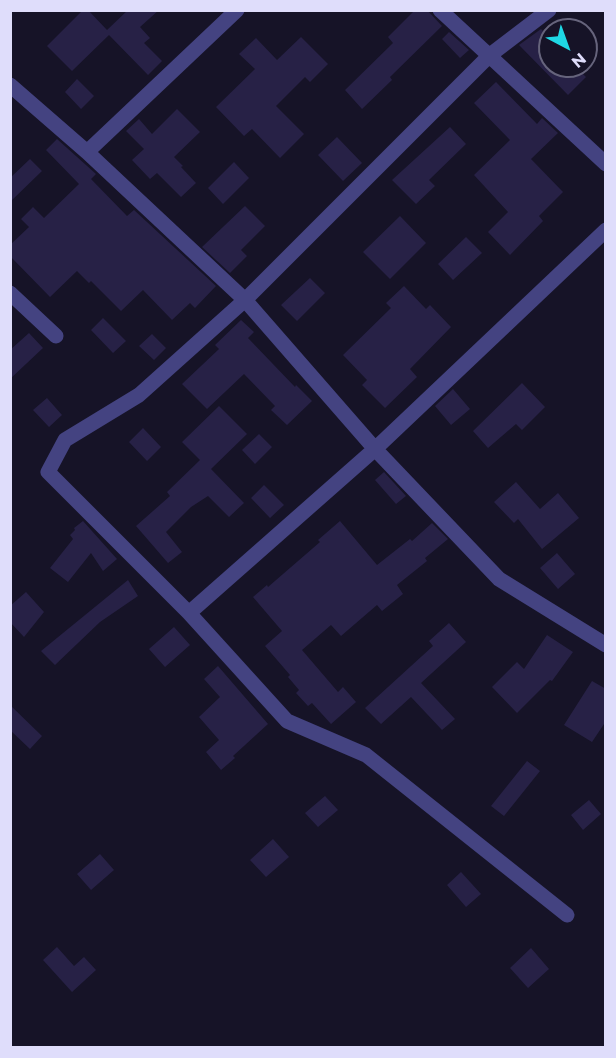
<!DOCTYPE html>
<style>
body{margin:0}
#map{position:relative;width:616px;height:1058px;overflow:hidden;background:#161327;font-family:Montserrat,sans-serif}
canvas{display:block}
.frame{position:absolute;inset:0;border:12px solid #dfddfb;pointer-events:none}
.north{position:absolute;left:538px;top:18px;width:60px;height:60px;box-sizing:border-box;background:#161327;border:2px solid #66647c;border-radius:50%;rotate:139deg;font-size:16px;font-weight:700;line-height:24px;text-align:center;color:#dfddfb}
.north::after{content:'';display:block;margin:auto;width:21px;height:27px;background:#1fd8e5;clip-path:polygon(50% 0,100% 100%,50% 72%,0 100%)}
</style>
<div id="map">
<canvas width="616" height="1058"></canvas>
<div class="frame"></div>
<div class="north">N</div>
</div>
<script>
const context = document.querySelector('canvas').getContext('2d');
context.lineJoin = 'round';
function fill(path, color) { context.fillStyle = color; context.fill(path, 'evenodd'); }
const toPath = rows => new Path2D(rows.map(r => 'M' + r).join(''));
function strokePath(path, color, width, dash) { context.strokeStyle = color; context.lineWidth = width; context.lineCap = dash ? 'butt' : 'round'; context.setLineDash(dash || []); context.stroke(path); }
fill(toPath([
 [83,10,88,10,107,30,128,10,159,10,140,27,150,38,144,43,162,61,148,75,109,35,72,71,47,46],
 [415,10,427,10,442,26,390,77,392,80,362,109,345,90,393,43,388,37],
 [541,29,550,38,550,66,575,66,586,77,568,95,519,45],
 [449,32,469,50,460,58,442,39],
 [301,37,328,64,310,82,305,77,276,106,304,134,280,158,252,129,244,136,216,107,255,69,239,54,256,38,277,60],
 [77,79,94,96,81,109,65,92],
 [496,82,537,124,542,118,558,133,531,159,563,192,539,216,543,221,510,255,488,232,508,212,474,175,510,140,474,103],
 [177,109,200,132,174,157,183,166,181,167,196,183,181,197,157,173,150,179,132,160,144,149,126,131,139,119,152,134],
 [450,127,466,144,429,180,435,186,416,204,392,180],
 [337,137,362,163,343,181,318,155],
 [57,139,96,174,91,179,127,216,134,210,216,286,195,308,190,303,172,320,143,290,121,311,91,281,89,283,77,271,50,297,10,256,10,245,29,227,21,219,33,207,44,218,79,184,46,150],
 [30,159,42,171,10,202,10,178],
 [234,162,249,178,223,204,208,188],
 [245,206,265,226,241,250,247,256,230,273,202,247],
 [400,216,426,243,390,279,363,252],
 [466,237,482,253,453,280,438,264],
 [310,278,325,293,297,321,281,305],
 [404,286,426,309,430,305,451,327,410,369,417,377,385,408,362,385,367,380,343,355,391,308,386,303],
 [103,318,126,341,113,353,91,330],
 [241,320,254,332,248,338,295,387,296,385,312,401,287,425,271,410,275,406,244,374,207,409,182,384,219,349,215,345],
 [29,333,43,348,10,379,10,350],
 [152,334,166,348,154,360,139,346],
 [522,383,545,407,522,430,516,424,488,448,473,431],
 [453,389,470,409,451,425,435,406],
 [47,398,62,415,49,427,33,410],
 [219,406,247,434,211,469,244,503,229,517,208,496,191,507,166,532,182,552,168,563,136,526,170,496,167,492,200,460,182,442],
 [143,428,161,447,147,461,129,442],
 [259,434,272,447,255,464,242,450],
 [384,472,406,496,396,504,375,480],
 [516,482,540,509,558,493,579,518,542,549,518,519,514,523,494,502],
 [264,485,284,505,270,518,251,498],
 [83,521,117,559,103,571,91,553,68,582,50,568,73,539,70,535,75,530,74,528],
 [340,521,377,565,410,539,412,541,432,523,448,539,425,558,427,561,397,585,403,594,382,611,377,605,341,636,331,625,302,650,338,692,343,687,356,702,331,724,312,703,308,706,296,693,299,690,288,677,290,675,265,646,282,631,253,597,267,585,268,587,320,542,318,540],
 [557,553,575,574,558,589,540,568],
 [128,580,138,596,100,622,55,665,41,651],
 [26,592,44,612,24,637,10,622,10,606],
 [449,623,466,642,421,683,455,719,442,730,411,697,381,724,365,708,433,646,429,641],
 [174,627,190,645,165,667,149,649],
 [547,635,573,652,552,681,550,680,517,713,492,687,517,662,524,669],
 [218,666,268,724,233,756,235,758,221,770,206,752,219,740,199,717,220,697,204,679],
 [592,681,606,689,606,721,592,742,564,725],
 [10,705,42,736,30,749,10,730],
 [527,761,540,771,504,816,491,806],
 [325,796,338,810,318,827,305,813],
 [589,800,601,814,583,830,571,815],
 [273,839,289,857,266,877,250,860],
 [100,854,114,870,91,890,77,874],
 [461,872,481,894,466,907,447,885],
 [57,947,74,966,84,957,96,970,72,992,43,960],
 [531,948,549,969,528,988,510,968]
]), '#272146');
strokePath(toPath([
 [440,10,606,164],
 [549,10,490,55,245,300,139,395,65,440,48,472,189,613,287,721,366,755,567,915],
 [10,85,87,152,245,300,375,449,499,579,606,645],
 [87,152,237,10],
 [10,293,56,336],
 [189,613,375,449,606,230]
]), '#444381', 15);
</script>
